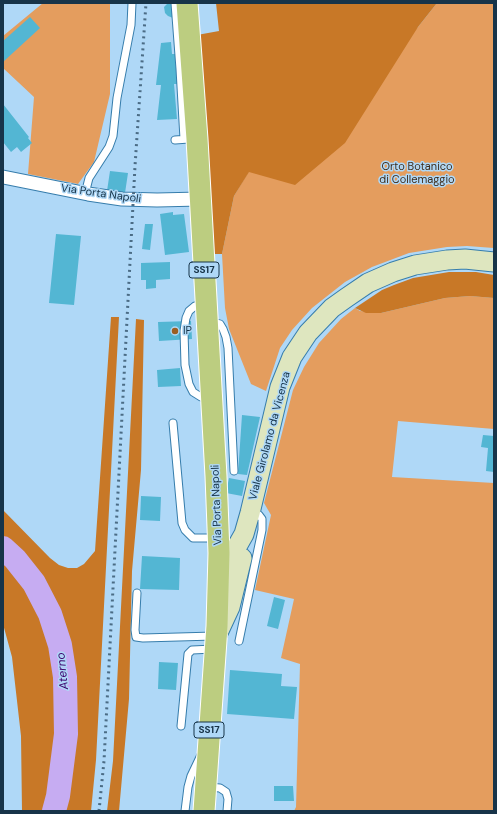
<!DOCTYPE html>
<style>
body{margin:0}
#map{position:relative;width:497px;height:814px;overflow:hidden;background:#afd8f7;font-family:"DM Sans",sans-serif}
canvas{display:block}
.frame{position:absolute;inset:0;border:4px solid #173449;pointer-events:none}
</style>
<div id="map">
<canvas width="497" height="814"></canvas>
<div class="frame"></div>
</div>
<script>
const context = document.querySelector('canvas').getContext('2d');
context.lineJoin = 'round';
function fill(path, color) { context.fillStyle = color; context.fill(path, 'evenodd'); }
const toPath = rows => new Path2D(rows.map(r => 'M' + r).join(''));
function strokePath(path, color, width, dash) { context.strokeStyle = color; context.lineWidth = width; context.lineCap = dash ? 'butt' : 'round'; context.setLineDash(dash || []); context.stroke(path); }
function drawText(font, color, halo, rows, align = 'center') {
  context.font = font + ' "DM Sans",sans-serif'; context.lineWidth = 3; context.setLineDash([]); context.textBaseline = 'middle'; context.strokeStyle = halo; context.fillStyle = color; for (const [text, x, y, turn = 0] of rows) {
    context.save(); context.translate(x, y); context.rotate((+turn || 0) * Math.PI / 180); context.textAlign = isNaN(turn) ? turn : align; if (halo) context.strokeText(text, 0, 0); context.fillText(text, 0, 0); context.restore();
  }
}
fill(toPath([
 [43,3,110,3,110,94,94,162,78,184,28,174,34,97,3,68,3,36],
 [437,3,494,3,494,248,467,246,447,247,409,253,372,267,345,282,312,308,292,330,280,348,266,391,251,384,229,329,225,308,222,254,234,196,249,171,418,27],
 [470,296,494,298,494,429,398,421,392,477,494,483,494,811,294,811,296,807,300,664,281,658,294,599,255,590,271,515,264,503,293,390,304,367,319,343,341,319,355,308,360,311,381,313,445,298]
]), '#e49d5e');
fill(toPath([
 [216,3,437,3,418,27,345,143,295,185,249,172,234,196,222,254,212,254,197,35,219,31],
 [449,272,476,272,494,275,494,298,470,296,445,298,381,313,366,313,355,308,382,290,394,285,413,278],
 [111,317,119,317,96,760,91,811,22,811,21,736,12,657,3,624,3,510,50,558,59,565,68,568,77,568,84,564,95,551],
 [136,319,144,320,141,470,132,571,129,699,119,811,107,811,113,761]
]), '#c87827');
strokePath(toPath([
 [3,548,15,559,34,583,50,614,60,645,65,677,66,734,58,796,54,811]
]), '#c6acf2', 24);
fill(toPath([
 [168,3,176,3,173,18,168,16,165,13,164,7],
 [30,17,40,28,3,62,3,41],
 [171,42,172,54,175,54,177,84,174,84,177,119,157,120,161,85,156,85,161,43],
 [3,104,29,137,28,138,32,143,21,152,17,147,11,152,3,142],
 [110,171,128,173,125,193,107,191],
 [173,212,173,215,184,214,189,252,165,255,160,214],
 [145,224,153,224,150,250,142,249],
 [56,234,81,236,74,305,49,303],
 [170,262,170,279,156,280,156,288,146,289,146,280,141,280,141,263],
 [191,321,192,339,159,341,158,322],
 [180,368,181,386,158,387,157,370],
 [242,415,260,417,247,475,238,474],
 [483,435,494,436,494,472,486,471,488,448,481,447],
 [229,478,245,481,242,496,226,493],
 [141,496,161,497,160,521,140,520],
 [142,556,180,558,179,590,140,589],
 [274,597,285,600,278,629,267,626],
 [159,662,178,663,176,690,158,689],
 [230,670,282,674,281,686,297,687,294,719,227,714],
 [274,786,293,786,294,801,274,801]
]), '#53b6d3');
const service = toPath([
 [175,3,180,69,184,139],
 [175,140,189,139],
 [85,194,89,178,109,147,113,136,117,98,131,25,132,3],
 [204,303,195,306,189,311,186,318,184,331,185,365,189,384,193,392,201,397,211,397],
 [209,323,216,323,220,324,223,329,226,337,228,348,234,471],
 [173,423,182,523,185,530,193,538,216,538],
 [137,593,135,630,136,637,143,638,214,636],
 [239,641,262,530,262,519,259,515,251,513],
 [181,726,188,654,192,650,213,649],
 [208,787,220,788,226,792,228,799,227,811],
 [185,811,188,787,191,776,201,755]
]);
const minor = toPath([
 [3,177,88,194,122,199,157,200,200,199]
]);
const secondary = toPath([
 [241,562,237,568,231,571,227,570,219,564,235,550,244,534,250,513,280,387,292,357,308,333,332,308,346,298,368,283,393,272,415,265,447,260,465,259,494,262],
 [217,635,230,607,242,558]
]);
const primary = toPath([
 [187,3,197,139,216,476,219,553,217,626,204,811]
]);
strokePath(service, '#367dac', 9);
strokePath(minor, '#367dac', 15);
strokePath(secondary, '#367dac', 21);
strokePath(primary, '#fff', 23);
strokePath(service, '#fff', 7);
strokePath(minor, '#fff', 13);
strokePath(secondary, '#dee6bf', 19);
strokePath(primary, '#bccd80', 21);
strokePath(toPath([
 [99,811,104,761,135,166,146,3]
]), '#4b6c85', 3, [2, 4]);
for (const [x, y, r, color] of [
 [175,331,4,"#9b5e22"]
]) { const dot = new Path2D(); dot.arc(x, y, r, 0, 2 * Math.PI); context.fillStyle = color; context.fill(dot); strokePath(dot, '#afd8f7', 1.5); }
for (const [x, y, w] of [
 [204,270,30],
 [209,730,30]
]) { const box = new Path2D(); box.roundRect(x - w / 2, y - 8, w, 16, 3); context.fillStyle = '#afd8f7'; context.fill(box); strokePath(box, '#173449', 1); }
drawText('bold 10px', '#173449', null, [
 ["SS17",204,270],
 ["SS17",209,730]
]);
drawText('11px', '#3f2c1b', '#afd8f7', [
 ["Orto Botanico",417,167],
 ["di Collemaggio",417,180]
]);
drawText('11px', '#173449', '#afd8f7', [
 ["Via Porta Napoli",101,194,8],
 ["Viale Girolamo da Vicenza",270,436,-75],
 ["Via Porta Napoli",217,505,-92]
]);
drawText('11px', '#173449', '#afd8f7', [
 ["IP",183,331]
], 'left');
drawText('italic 12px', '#3c006c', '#afd8f7', [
 ["Aterno",63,671,-96]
]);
</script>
